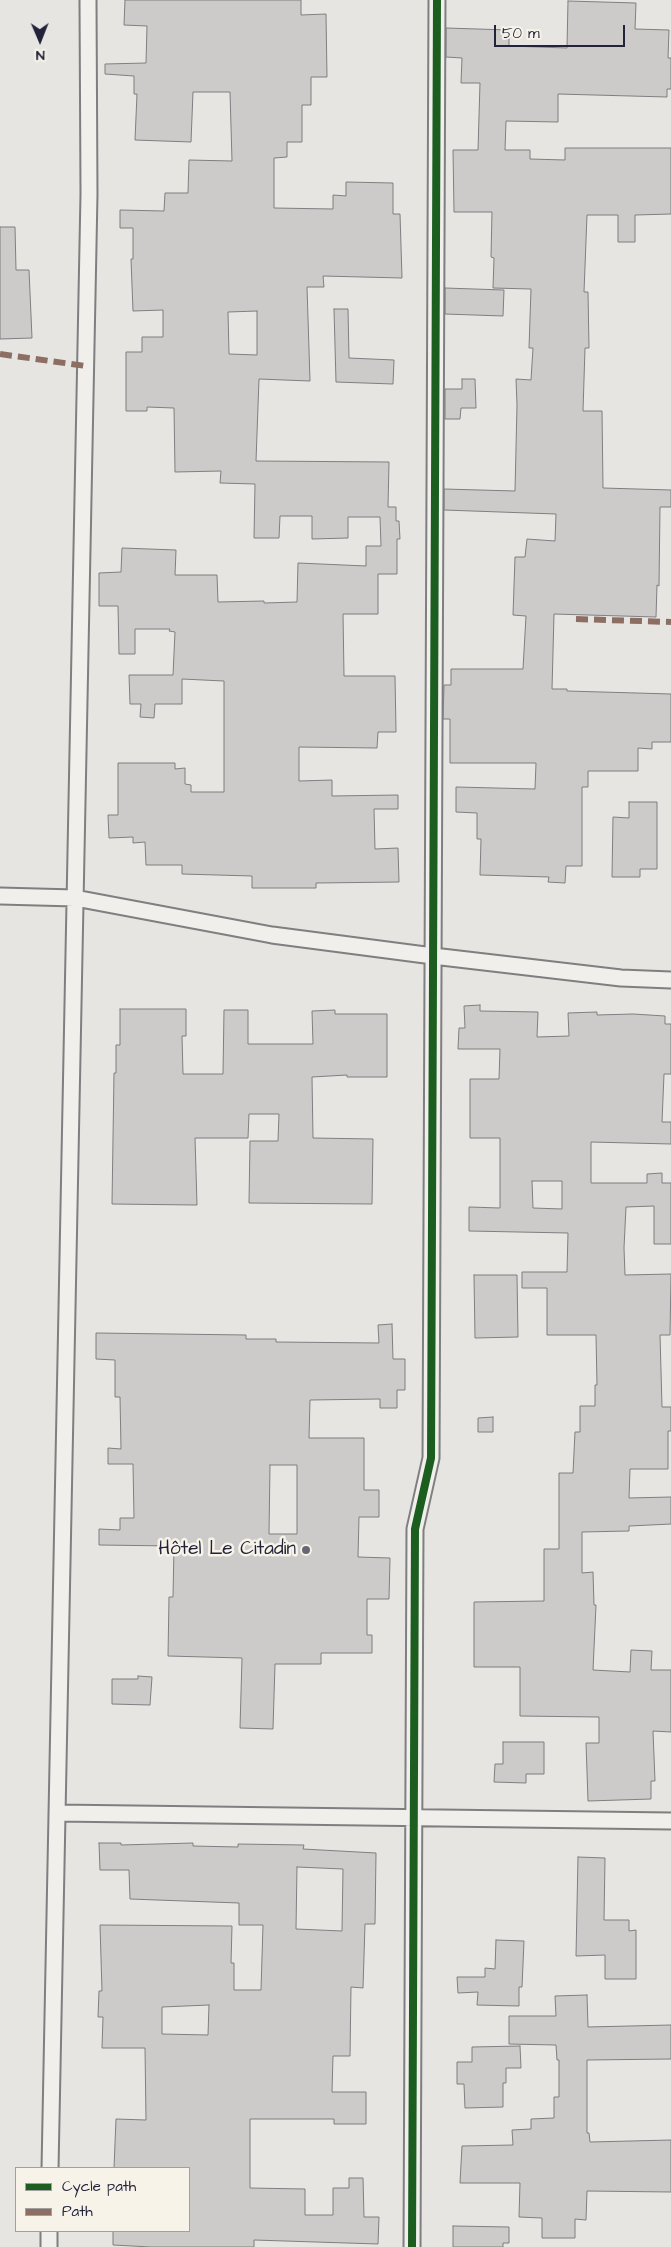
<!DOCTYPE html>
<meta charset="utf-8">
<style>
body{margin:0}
#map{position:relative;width:671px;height:2247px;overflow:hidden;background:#e7e5e1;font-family:"Architects Daughter",sans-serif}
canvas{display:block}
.legend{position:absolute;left:15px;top:2167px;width:175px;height:65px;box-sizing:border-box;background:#f7f3e8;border:1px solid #a29fa3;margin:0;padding:6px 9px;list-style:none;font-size:15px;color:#22223b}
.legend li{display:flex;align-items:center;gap:10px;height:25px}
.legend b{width:25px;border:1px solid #a29fa3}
.north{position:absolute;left:15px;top:15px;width:50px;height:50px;-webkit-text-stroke:4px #f7f3e8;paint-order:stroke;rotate:179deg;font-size:14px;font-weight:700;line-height:20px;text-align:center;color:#22223b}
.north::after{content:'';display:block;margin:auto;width:18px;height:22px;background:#22223b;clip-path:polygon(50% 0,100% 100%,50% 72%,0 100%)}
.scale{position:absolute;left:494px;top:25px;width:131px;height:22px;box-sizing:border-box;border:2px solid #22223b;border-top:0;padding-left:6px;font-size:15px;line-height:18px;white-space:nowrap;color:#22223b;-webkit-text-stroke:4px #f7f3e8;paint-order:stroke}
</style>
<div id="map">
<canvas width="671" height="2247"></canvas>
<ul class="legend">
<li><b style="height:6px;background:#1b5e20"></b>Cycle path</li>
<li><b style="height:6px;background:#8d6e63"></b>Path</li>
</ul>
<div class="north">N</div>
<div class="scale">50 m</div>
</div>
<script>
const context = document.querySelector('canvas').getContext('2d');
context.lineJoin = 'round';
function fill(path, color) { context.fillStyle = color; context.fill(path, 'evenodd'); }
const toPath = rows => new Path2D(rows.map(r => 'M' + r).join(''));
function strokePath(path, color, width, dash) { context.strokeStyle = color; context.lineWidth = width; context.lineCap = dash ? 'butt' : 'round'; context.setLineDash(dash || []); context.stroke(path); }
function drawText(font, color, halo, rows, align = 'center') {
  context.font = font + ' "Architects Daughter",sans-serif'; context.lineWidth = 5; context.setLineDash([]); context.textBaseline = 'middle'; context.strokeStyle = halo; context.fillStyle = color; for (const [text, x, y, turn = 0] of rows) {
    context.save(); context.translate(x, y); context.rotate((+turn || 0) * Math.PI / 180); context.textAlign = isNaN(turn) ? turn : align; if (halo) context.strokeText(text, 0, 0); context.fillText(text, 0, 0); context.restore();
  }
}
const building = toPath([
 [125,0,301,0,301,15,326,14,327,77,311,77,311,105,302,105,302,142,287,142,287,157,274,158,274,208,333,209,333,195,346,196,346,182,393,183,393,214,400,214,402,278,323,276,324,287,307,287,310,381,259,379,256,461,389,462,388,507,396,507,396,521,399,521,400,539,397,539,397,574,378,574,378,614,343,614,344,676,395,676,396,732,378,732,377,748,299,747,299,781,332,780,332,796,398,795,398,809,374,809,375,849,398,848,399,882,316,883,316,888,252,888,252,876,182,874,182,865,146,865,145,842,133,843,133,837,109,838,108,815,118,815,118,763,175,763,175,769,185,768,185,784,191,785,191,792,224,792,224,681,182,679,182,704,155,704,154,718,140,717,141,704,130,704,129,675,173,675,175,632,169,631,170,629,135,629,135,654,119,654,118,606,99,606,99,573,121,572,122,548,176,550,175,575,217,575,218,602,264,601,264,603,297,602,298,563,366,566,366,546,381,546,380,517,348,517,348,538,312,539,312,516,280,516,279,538,254,538,255,484,220,483,221,471,175,472,174,408,147,407,147,411,126,411,126,352,142,352,142,337,163,337,163,310,133,311,131,259,133,259,133,228,120,228,120,210,164,211,165,193,188,193,189,160,232,161,230,92,193,92,191,142,135,140,137,94,134,94,134,76,105,74,105,64,146,63,147,26,124,25,125,0],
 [257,311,257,355,229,354,228,312,257,311],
 [568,1,636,3,635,29,669,30,668,58,671,58,671,89,667,89,667,97,558,94,558,122,506,121,505,150,530,150,530,159,565,160,565,148,671,148,671,214,635,215,635,242,618,242,618,215,587,215,584,292,588,292,589,348,585,348,583,411,602,411,603,488,671,490,671,507,660,507,659,586,657,585,656,617,554,614,552,689,567,689,567,691,671,694,671,742,652,742,652,749,638,748,638,771,588,771,588,787,582,787,582,866,566,866,565,883,548,882,549,877,480,875,481,839,477,839,477,813,456,812,456,787,535,789,536,763,450,763,450,719,443,719,444,685,451,685,451,669,523,669,526,616,513,615,515,557,525,557,527,539,555,541,556,514,444,510,444,489,515,491,517,405,516,379,531,380,533,348,529,348,531,289,493,288,494,258,491,257,492,212,454,212,453,150,478,150,480,83,461,83,462,58,446,57,446,28,509,30,509,46,567,48,568,1],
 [0,227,15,227,16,270,29,270,32,338,0,339,0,227],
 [445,288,504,290,503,316,445,314,445,288],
 [334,309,348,309,349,358,394,360,393,384,336,382,334,309],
 [462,379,475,379,476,408,461,408,460,419,445,419,445,389,462,389,462,379],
 [629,802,657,802,657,869,640,869,640,877,612,877,613,817,629,818,629,802],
 [480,1005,480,1011,538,1012,537,1037,569,1036,568,1013,597,1012,597,1015,633,1014,665,1016,665,1024,671,1024,671,1074,664,1074,662,1122,671,1122,671,1144,591,1142,591,1183,647,1183,647,1174,662,1173,662,1183,671,1183,671,1244,654,1244,654,1206,626,1207,624,1248,625,1275,671,1274,670,1335,660,1335,662,1407,671,1407,671,1431,668,1431,668,1469,630,1469,629,1498,671,1497,671,1524,629,1526,629,1531,582,1532,582,1573,593,1572,594,1605,596,1605,593,1670,630,1672,631,1650,652,1651,651,1670,671,1670,671,1732,653,1731,655,1781,651,1781,651,1799,588,1801,586,1743,599,1743,599,1717,520,1716,520,1667,474,1667,474,1602,544,1601,544,1549,559,1549,559,1473,573,1473,575,1432,580,1432,580,1406,595,1406,595,1385,597,1385,596,1335,547,1335,547,1288,522,1288,522,1272,567,1272,568,1233,469,1231,469,1207,500,1208,500,1138,470,1138,470,1079,499,1079,500,1049,458,1049,459,1028,465,1028,464,1006,480,1005],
 [532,1181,562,1181,562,1209,533,1208,532,1181],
 [120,1009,186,1009,186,1036,182,1036,183,1074,223,1074,224,1010,248,1010,248,1044,313,1044,312,1011,335,1010,335,1014,387,1014,387,1077,347,1077,347,1075,312,1077,313,1138,373,1139,372,1204,249,1203,250,1141,278,1141,279,1114,249,1114,248,1138,195,1138,197,1205,112,1204,114,1073,116,1073,116,1045,120,1045,120,1009],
 [474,1275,517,1275,518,1337,475,1338,474,1275],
 [392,1324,393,1359,405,1359,405,1390,397,1390,397,1408,380,1408,380,1399,310,1400,309,1438,364,1438,364,1490,379,1490,379,1517,359,1517,358,1557,390,1558,389,1599,367,1599,367,1635,372,1635,372,1653,321,1653,321,1664,275,1664,273,1729,240,1728,242,1658,168,1656,169,1597,173,1597,174,1546,99,1545,99,1529,120,1530,120,1518,134,1518,133,1464,108,1464,108,1448,121,1449,120,1397,115,1397,115,1360,96,1359,96,1333,246,1335,246,1339,276,1339,276,1342,379,1343,378,1325,392,1324],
 [270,1465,297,1465,297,1534,269,1534,270,1465],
 [493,1417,493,1432,478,1432,478,1418,493,1417],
 [138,1676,152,1677,150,1705,112,1704,112,1679,138,1679,138,1676],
 [503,1742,544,1742,544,1774,526,1774,526,1783,494,1782,495,1764,503,1764,503,1742],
 [99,1843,121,1843,121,1845,193,1843,193,1846,238,1847,238,1844,304,1845,303,1849,376,1853,375,1924,365,1924,363,1988,351,1987,350,2056,333,2056,332,2092,366,2092,366,2124,334,2124,334,2119,250,2119,250,2188,305,2189,305,2215,333,2215,333,2188,349,2188,349,2178,363,2178,364,2217,379,2217,378,2244,254,2240,254,2247,151,2247,113,2245,113,2231,189,2231,189,2168,114,2168,116,2119,146,2120,145,2048,102,2048,103,2017,98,2017,99,1991,102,1991,100,1925,232,1926,231,1963,234,1963,234,1990,261,1990,263,1925,239,1925,239,1903,130,1899,129,1870,100,1870,99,1843],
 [297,1867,343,1869,342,1931,296,1929,297,1867],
 [209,2005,208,2035,162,2034,162,2007,209,2005],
 [578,1857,605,1858,604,1920,629,1920,629,1931,636,1930,636,1979,605,1979,605,1955,576,1956,578,1857],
 [496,1940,524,1941,522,1987,519,1987,519,2006,477,2005,478,1992,458,1993,457,1977,485,1977,485,1968,495,1969,496,1940],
 [587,1995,588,2027,671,2025,671,2059,587,2060,587,2133,589,2133,590,2142,671,2140,671,2192,587,2191,586,2220,575,2219,575,2238,542,2238,542,2218,519,2217,520,2183,460,2183,462,2146,513,2145,512,2130,531,2129,531,2119,554,2118,554,2097,559,2097,559,2060,557,2060,556,2045,509,2044,509,2016,556,2016,555,1996,587,1995],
 [520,2046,521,2068,506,2068,506,2083,503,2083,503,2107,465,2108,464,2084,457,2084,457,2062,472,2062,472,2047,520,2046],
 [453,2226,509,2227,509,2243,503,2243,503,2247,453,2247,453,2226]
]);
fill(building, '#cdcbc9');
strokePath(building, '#7f7e81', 1);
const street = toPath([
 [0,896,75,898,272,935,433,956,621,978,671,980],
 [57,1813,671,1821],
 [50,2168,89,194,88,0],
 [49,2247,49,2231],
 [412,2247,415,1529,431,1458,437,0]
]);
strokePath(street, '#7f7e81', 19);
strokePath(street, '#f0efeb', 15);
strokePath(toPath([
 [0,354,86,366],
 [576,619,671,622]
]), '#8d6e63', 6, [12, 6]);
strokePath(toPath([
 [412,2247,415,1529,431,1458,437,0]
]), '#1b5e20', 8);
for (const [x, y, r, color] of [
 [306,1550,5,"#676675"]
]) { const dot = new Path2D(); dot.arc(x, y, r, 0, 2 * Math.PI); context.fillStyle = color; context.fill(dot); strokePath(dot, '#f7f3e8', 2); }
drawText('19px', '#22223b', '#f7f3e8', [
 ["Hôtel Le Citadin",296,1550]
], 'right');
</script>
